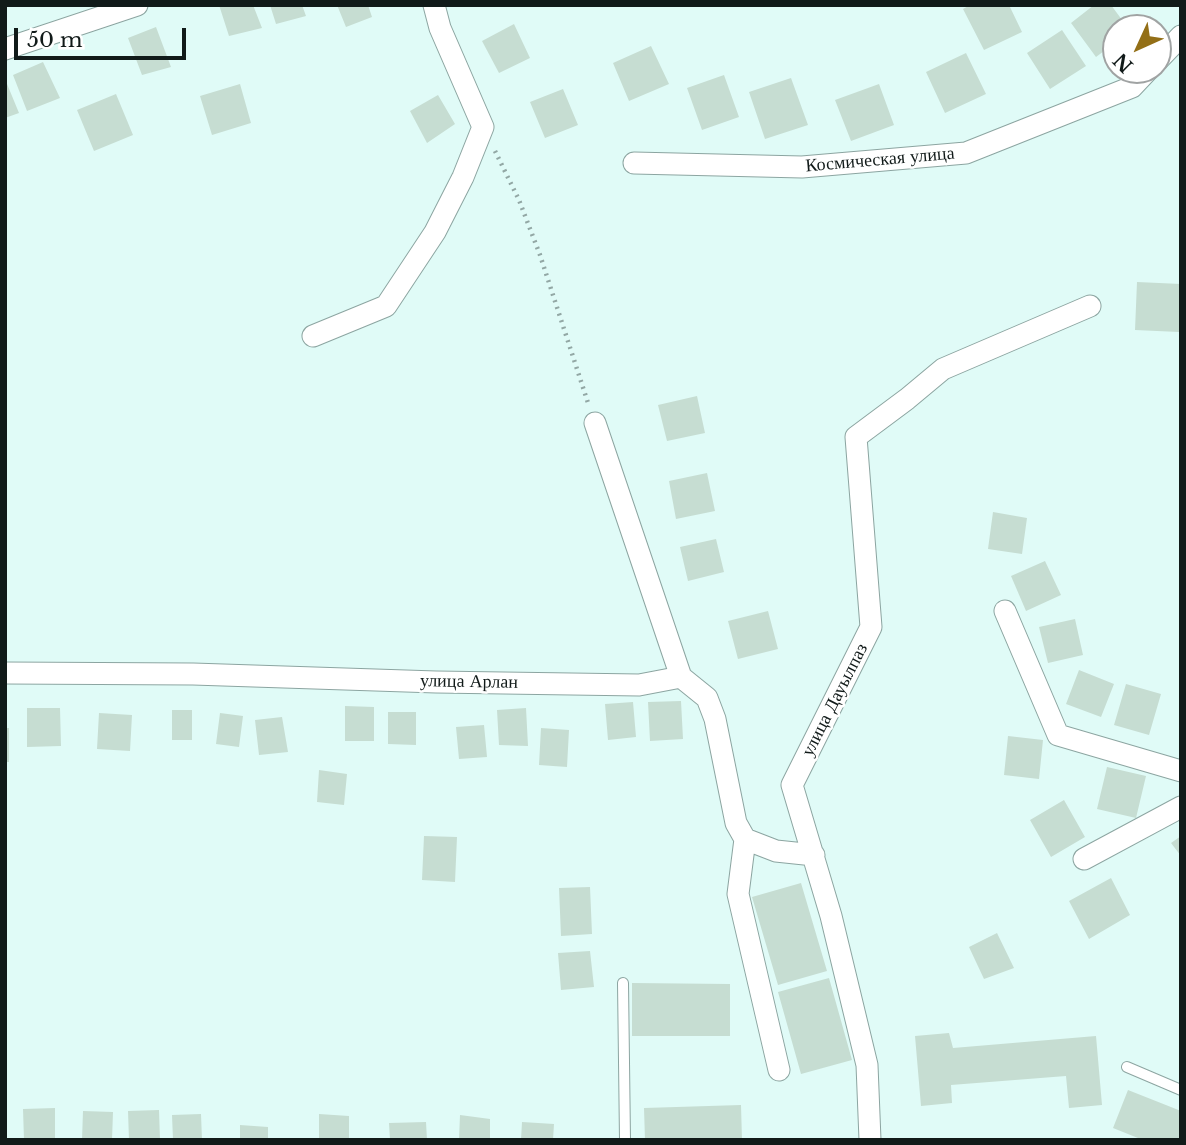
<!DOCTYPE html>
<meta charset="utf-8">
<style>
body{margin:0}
#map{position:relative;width:1186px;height:1145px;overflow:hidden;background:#e0fbf7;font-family:"Libre Baskerville",serif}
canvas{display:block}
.frame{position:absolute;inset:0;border:7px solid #111a19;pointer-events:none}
.north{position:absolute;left:1102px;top:14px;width:70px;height:70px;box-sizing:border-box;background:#fff;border:2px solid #a0a3a3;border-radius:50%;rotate:225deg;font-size:19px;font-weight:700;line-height:28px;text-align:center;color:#111a19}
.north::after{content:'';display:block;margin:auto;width:24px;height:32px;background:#936f17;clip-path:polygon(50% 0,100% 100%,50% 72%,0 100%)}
.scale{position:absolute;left:14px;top:28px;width:172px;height:32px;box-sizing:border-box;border:4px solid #111a19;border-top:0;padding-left:9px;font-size:21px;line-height:24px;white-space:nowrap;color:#111a19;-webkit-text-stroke:5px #fff;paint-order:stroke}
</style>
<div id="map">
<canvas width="1186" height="1145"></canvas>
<div class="frame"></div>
<div class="north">N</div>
<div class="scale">50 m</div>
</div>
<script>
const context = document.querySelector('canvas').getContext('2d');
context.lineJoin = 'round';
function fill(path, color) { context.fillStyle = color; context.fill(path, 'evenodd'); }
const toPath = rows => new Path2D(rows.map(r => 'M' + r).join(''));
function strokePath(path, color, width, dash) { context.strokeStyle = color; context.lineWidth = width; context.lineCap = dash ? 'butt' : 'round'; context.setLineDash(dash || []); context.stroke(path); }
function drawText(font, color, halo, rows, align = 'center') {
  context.font = font + ' "Libre Baskerville",serif'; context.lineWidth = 5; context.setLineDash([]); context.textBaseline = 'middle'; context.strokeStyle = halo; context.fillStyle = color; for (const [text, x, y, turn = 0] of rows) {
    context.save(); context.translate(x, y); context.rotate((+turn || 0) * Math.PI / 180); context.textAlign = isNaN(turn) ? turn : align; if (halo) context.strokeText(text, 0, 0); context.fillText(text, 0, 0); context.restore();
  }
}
fill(toPath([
 [219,5,253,5,262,28,229,36],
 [270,5,302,5,306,16,276,24],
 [337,5,368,5,372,17,346,27],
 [970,5,1009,5,1022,32,984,50,963,9],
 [1094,5,1111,5,1128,28,1116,28,1116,42,1096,57,1071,23],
 [514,24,530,58,499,73,482,41],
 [156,27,171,67,142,75,128,38],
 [1062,30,1086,66,1050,89,1027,53],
 [651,46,669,84,629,101,613,63],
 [966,53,986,94,945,113,926,72],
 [43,62,60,98,27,111,13,75],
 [724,75,739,117,702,130,687,88],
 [791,78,808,125,765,139,749,92],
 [5,79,19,113,5,118],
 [240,84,251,123,212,135,200,96],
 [879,84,894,125,851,141,835,100],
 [563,89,578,125,545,138,530,102],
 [116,94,133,135,94,151,77,110],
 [438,95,455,124,427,143,410,111],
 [1137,282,1181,284,1179,332,1135,330],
 [697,396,705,433,667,441,658,405],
 [707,473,715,511,676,519,669,481],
 [993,512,1027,518,1022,554,988,549],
 [716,539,724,572,688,581,680,547],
 [1045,561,1061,595,1026,611,1011,576],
 [768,611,778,649,738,659,728,621],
 [1075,619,1083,655,1048,663,1039,627],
 [1079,670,1114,684,1101,717,1066,704],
 [1126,684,1161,694,1149,735,1114,725],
 [681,701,683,739,650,741,648,702],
 [633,702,636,737,608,740,605,704],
 [345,706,374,707,374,741,345,741],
 [27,708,60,708,61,746,27,747],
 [526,708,528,746,499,745,497,710],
 [172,710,192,710,192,740,172,740],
 [388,712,416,712,416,745,388,744],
 [99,713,132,715,130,751,97,749],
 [220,713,243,716,239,747,216,744],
 [282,717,288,752,259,755,255,720],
 [484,725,487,757,459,759,456,727],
 [5,728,9,728,9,762,5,762],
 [541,728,569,730,567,767,539,765],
 [1008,736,1043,740,1039,779,1004,775],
 [1107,767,1146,776,1136,818,1097,809],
 [319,770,347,774,344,805,317,802],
 [1064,800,1085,837,1051,857,1030,820],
 [424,836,457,837,455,882,422,880],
 [1181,836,1181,856,1171,843],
 [1111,878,1130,915,1089,939,1069,901],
 [801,883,827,971,778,985,752,897],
 [590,887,592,934,561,936,559,888],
 [997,933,1014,968,984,979,969,947],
 [590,951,594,987,561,990,558,953],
 [829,978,852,1060,801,1074,778,992],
 [632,983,730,984,730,1036,632,1036],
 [949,1033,953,1048,1096,1036,1102,1105,1069,1108,1066,1076,951,1085,952,1103,921,1106,915,1036],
 [1128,1090,1181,1111,1181,1140,1143,1140,1113,1128],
 [741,1105,742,1140,645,1140,644,1108],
 [55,1108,55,1140,24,1140,23,1109],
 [159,1110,160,1140,129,1140,128,1111],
 [83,1111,113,1112,112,1140,82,1140],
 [201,1114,202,1140,173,1140,172,1115],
 [319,1114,349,1116,349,1140,319,1140],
 [460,1115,490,1119,490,1140,459,1140],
 [426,1122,427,1140,390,1140,389,1123],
 [522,1122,554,1124,553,1140,521,1140],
 [240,1125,268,1127,268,1140,240,1140]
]), '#c6ddd2');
const service = toPath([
 [623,983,625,1140],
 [1127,1067,1181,1090]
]);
const minor = toPath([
 [5,49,137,5],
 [1158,60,1181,36],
 [634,163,802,167,966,153,1132,87,1148,70],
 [313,336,386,306,435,232,463,177,483,127,440,28,434,5],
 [595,423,681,677],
 [1005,611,1058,735,1181,771],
 [5,673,193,674,436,682,639,685,681,677,707,698,715,719,736,823,745,839,776,851,814,855],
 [745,839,738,894,779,1070],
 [1084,859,1181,807],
 [870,1140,867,1065,831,916,792,785,871,627,856,437,907,399,943,369,1090,306]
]);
strokePath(service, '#8ca5a1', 12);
strokePath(minor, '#8ca5a1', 23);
strokePath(toPath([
 [495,151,519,200,540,255,589,406]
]), '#92a7a4', 4.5, [2, 5]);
strokePath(service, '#fff', 10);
strokePath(minor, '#fff', 21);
drawText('18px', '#111a19', '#fff', [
 ["Космическая улица",880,160,-5],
 ["улица Арлан",469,682,1],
 ["улица Дауылпаз",835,700,-63]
]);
</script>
